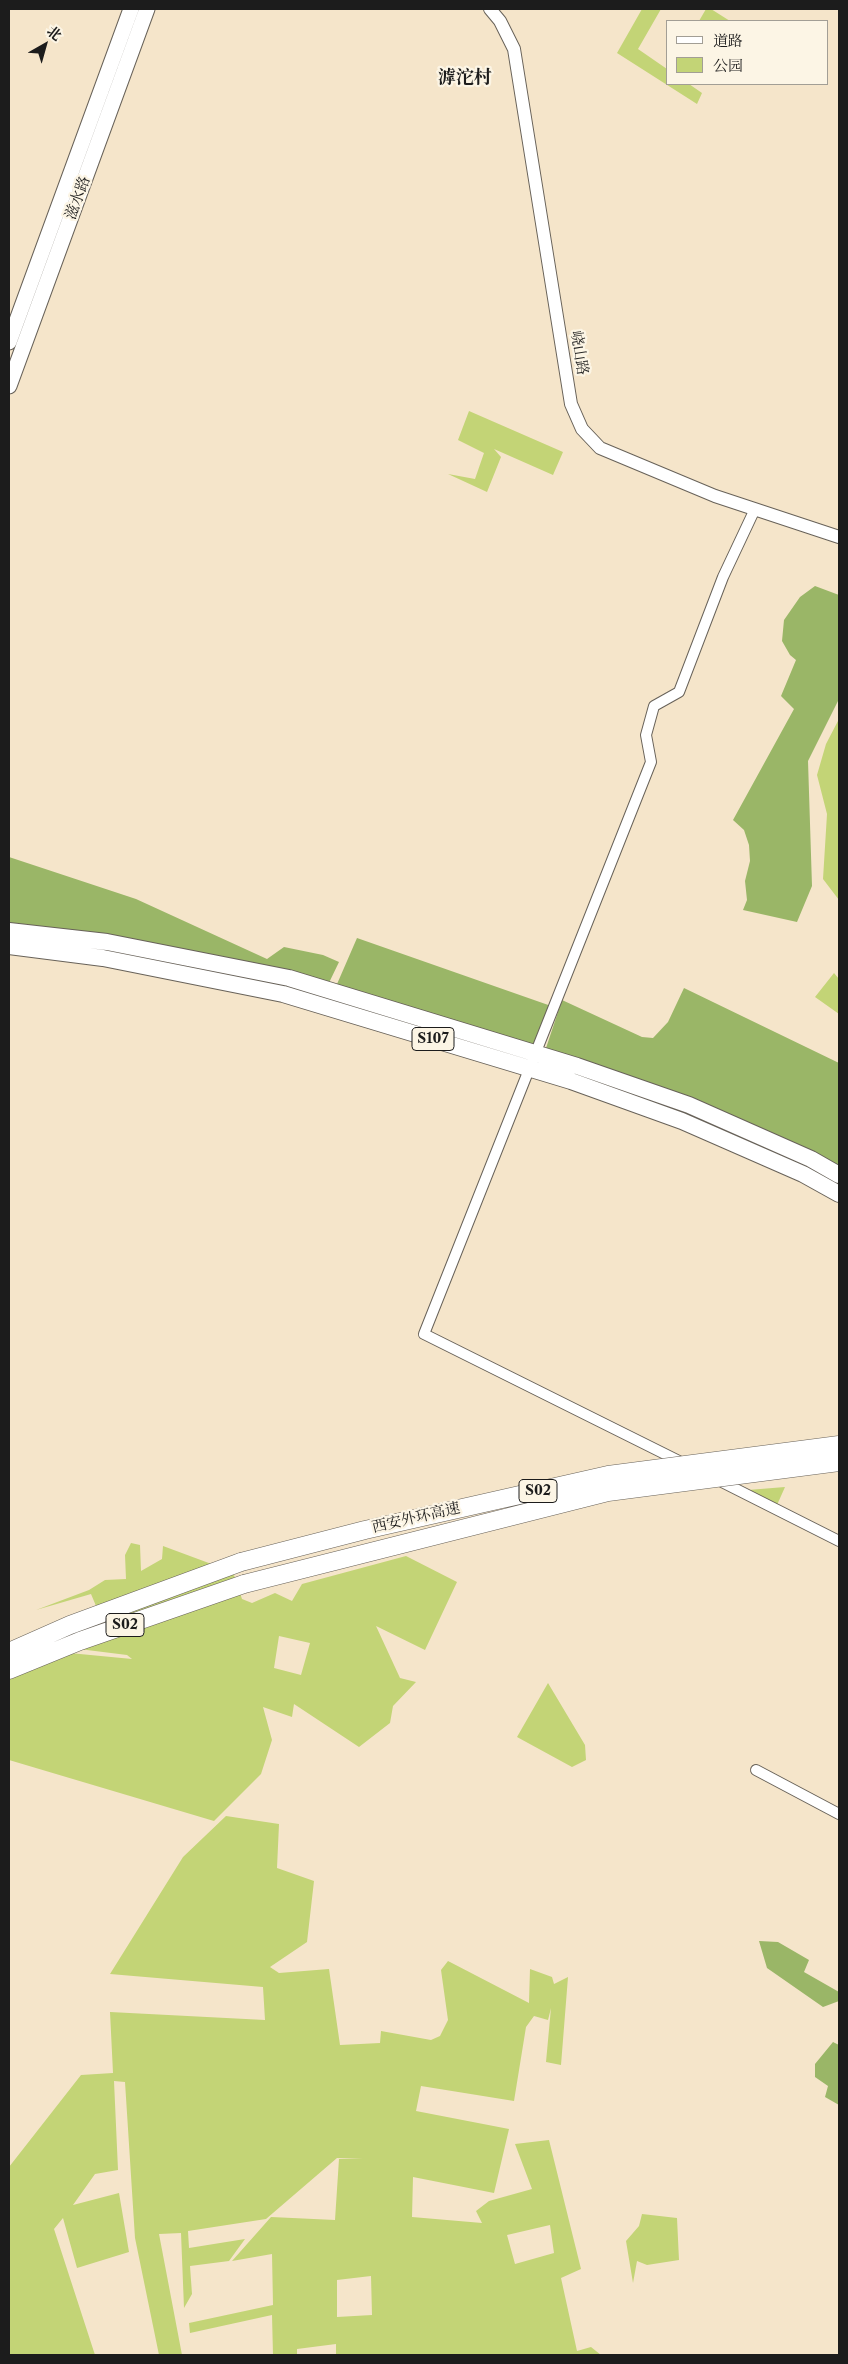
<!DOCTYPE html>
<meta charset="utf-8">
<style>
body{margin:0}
#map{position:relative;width:848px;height:2364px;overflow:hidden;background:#f5e5ca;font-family:"Libre Caslon Text","Noto Serif SC",serif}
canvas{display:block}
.frame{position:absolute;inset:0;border:10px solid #1c1c1c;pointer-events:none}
.legend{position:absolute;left:666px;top:20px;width:162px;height:65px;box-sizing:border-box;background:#fcf5e5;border:1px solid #a29e95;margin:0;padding:6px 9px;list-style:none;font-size:15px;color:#1c1c1c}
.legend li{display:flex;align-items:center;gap:10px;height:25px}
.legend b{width:25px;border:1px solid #a29e95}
.north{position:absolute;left:20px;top:20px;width:50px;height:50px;-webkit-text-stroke:4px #fcf5e5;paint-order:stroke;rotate:38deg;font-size:14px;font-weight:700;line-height:20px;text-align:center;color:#1c1c1c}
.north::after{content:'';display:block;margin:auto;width:18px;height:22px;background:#1c1c1c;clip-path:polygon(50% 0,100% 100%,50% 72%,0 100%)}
</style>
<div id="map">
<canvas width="848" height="2364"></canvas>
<div class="frame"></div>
<ul class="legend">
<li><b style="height:6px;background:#fff"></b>道路</li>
<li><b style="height:14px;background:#c3d476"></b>公园</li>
</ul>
<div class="north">北</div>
</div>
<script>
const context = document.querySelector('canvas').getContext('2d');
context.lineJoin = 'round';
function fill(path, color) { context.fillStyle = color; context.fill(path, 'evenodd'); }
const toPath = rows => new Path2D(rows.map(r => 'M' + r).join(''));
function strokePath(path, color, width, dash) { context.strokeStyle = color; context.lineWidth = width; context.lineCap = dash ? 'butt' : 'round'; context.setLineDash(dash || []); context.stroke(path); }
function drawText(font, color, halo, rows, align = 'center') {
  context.font = font + ' "Libre Caslon Text","Noto Serif SC",serif'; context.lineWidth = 4.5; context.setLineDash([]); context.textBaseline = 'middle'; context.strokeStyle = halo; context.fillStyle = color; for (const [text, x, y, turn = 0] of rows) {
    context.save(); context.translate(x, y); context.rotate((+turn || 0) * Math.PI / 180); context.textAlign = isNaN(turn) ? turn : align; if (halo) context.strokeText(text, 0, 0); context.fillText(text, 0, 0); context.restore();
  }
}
fill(toPath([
 [642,9,661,9,638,49,667,69,667,84,689,84,702,93,697,104,617,53],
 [706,9,711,9,730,21,699,21],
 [469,411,563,452,553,475,494,449,501,457,487,492,448,474,475,479,484,453,458,440],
 [839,719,839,900,823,879,827,814,817,775,826,744],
 [834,973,839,979,839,1014,815,997],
 [785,1487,777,1505,748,1490],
 [131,1543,140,1545,141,1571,162,1559,163,1546,233,1572,242,1599,252,1603,275,1593,292,1601,302,1584,406,1556,457,1582,425,1650,376,1626,400,1678,416,1682,393,1706,390,1723,359,1747,294,1704,292,1717,263,1707,272,1740,261,1774,214,1821,9,1760,9,1674,59,1652,132,1659,127,1655,71,1648,107,1632,91,1594,36,1610,89,1590,105,1580,126,1579,125,1555],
 [279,1636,310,1643,301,1675,274,1668],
 [548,1683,585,1745,586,1760,572,1767,517,1737],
 [226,1816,279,1824,277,1868,314,1881,307,1942,270,1967,279,1973,329,1969,340,2045,380,2043,381,2031,431,2040,440,2036,448,2020,441,1970,448,1961,529,2003,530,1969,552,1977,554,1984,568,1977,561,2065,546,2062,551,2008,548,2020,534,2016,526,2027,514,2101,421,2086,416,2111,509,2129,494,2193,413,2177,412,2217,482,2223,476,2211,489,2201,532,2189,515,2144,549,2140,581,2269,561,2278,577,2351,591,2347,601,2355,336,2355,336,2344,297,2349,297,2355,273,2355,272,2315,190,2333,189,2323,273,2305,272,2254,232,2261,271,2217,335,2220,339,2159,363,2159,337,2158,266,2219,188,2231,189,2248,245,2239,229,2261,190,2266,192,2294,184,2308,181,2233,159,2234,182,2355,159,2355,135,2238,125,2082,114,2081,118,2170,95,2174,73,2205,119,2193,129,2252,77,2268,63,2218,54,2229,95,2355,9,2355,9,2167,81,2075,113,2073,110,2012,265,2020,263,1987,110,1974,183,1857],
 [550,2225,554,2253,515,2264,507,2235],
 [371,2276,372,2315,337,2317,337,2280],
 [642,2214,677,2218,679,2260,647,2265,637,2261,633,2283,626,2241,639,2226]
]), '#c3d476');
fill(toPath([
 [815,586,839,595,839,699,808,761,812,886,797,922,743,910,747,900,745,881,750,861,749,845,744,830,733,820,794,709,781,696,796,660,790,655,782,641,784,620,800,597],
 [9,857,136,899,267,959,284,947,323,955,339,962,326,989,9,928],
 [357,938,554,1007,535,1051,334,991],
 [684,988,839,1063,839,1177,811,1162,544,1054,562,1000,642,1037,653,1038,668,1022],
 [759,1941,778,1942,809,1960,804,1972,839,1992,839,2001,823,2007,767,1968],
 [833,2042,839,2045,839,2105,825,2097,828,2086,815,2077,815,2064]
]), '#9ab667');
const minor = toPath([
 [685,1464,424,1334,651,762,646,735,654,706,679,692,723,577,755,509],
 [716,1479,839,1541],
 [756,1770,839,1814]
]);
const tertiary = toPath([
 [490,9,500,21,514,49,571,404,582,429,600,448,715,496,839,537]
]);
const primary = toPath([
 [9,342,131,9],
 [9,386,147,9]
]);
const trunk = toPath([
 [9,931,107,942,289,978,577,1066,689,1105,811,1159,839,1175],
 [9,946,103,958,283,994,571,1081,682,1121,803,1174,839,1194]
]);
const motorway = toPath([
 [9,1652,70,1625,241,1562],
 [9,1670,80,1641,244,1584]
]);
strokePath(minor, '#686259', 12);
strokePath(tertiary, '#686259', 14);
strokePath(primary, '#686259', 17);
strokePath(trunk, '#686259', 18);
strokePath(motorway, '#686259', 19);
strokePath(minor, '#fff', 10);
strokePath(tertiary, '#fff', 12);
strokePath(primary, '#fff', 15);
strokePath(trunk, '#fff', 16);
strokePath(motorway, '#fff', 18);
const motorwayBridge = toPath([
 [241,1562,365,1530,608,1475,839,1445],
 [244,1584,608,1492,839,1462]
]);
strokePath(motorwayBridge, '#686259', 19, []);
strokePath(motorwayBridge, '#fff', 18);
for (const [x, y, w] of [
 [433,1039,42],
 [538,1491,38],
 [125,1625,38]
]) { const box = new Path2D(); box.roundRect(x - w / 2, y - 11.5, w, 23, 4); context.fillStyle = '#fcf5e5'; context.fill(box); strokePath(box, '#1c1c1c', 1); }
drawText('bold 14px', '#1c1c1c', null, [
 ["S107",433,1039],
 ["S02",538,1491],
 ["S02",125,1625]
]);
drawText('15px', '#1c1c1c', '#fcf5e5', [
 ["滋水路",78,198,-70],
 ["峣山路",579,353,81],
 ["西安外环高速",416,1518,-13]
]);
drawText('bold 18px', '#1c1c1c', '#fcf5e5', [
 ["滹沱村",465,78]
]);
</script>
